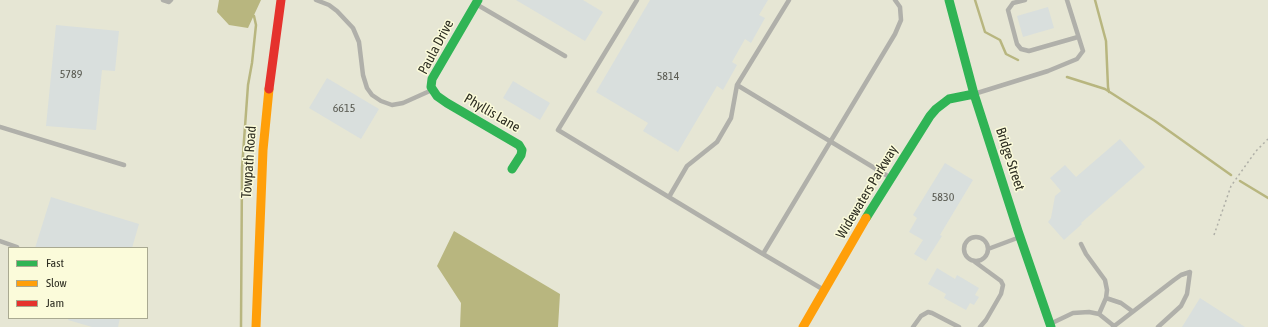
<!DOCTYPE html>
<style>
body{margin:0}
#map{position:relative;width:1268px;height:327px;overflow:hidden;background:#e6e6d4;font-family:"Asap Condensed",sans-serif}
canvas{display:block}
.legend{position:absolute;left:8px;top:247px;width:140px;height:72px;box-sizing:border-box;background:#fbfbda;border:1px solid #a9a991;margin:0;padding:5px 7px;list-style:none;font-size:12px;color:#2f2f23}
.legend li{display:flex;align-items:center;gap:8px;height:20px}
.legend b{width:20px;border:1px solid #a9a991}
</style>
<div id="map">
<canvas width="1268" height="327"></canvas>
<ul class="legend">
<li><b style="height:5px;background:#30b455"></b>Fast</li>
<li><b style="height:5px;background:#ff9f0a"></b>Slow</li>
<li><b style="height:5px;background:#e5322d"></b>Jam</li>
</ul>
</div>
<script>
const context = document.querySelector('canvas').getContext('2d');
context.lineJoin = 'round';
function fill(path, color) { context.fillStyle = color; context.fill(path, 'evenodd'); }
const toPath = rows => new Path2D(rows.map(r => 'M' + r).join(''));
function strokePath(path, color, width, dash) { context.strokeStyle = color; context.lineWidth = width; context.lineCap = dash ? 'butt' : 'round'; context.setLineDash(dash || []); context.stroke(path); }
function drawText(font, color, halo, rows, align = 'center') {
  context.font = font + ' "Asap Condensed",sans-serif'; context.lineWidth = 3; context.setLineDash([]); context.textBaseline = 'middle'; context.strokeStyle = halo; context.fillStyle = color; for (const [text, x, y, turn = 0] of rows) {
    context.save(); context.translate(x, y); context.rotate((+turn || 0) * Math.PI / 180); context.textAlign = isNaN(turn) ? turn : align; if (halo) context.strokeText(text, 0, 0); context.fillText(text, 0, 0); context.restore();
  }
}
fill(toPath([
 [219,0,261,0,248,28,229,25,217,12],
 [454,231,560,294,558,327,460,327,461,303,437,266]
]), '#b8b67f');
strokePath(toPath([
 [975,0,985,32,1000,40,1006,54,1018,60],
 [1095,0,1106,41,1108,87,1109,92],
 [1067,77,1105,89,1155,121,1231,175],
 [1240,181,1268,198],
 [241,327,242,168,248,85,252,63,256,25,254,16]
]), '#b8b67f', 2.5);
fill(toPath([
 [516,0,583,0,603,12,585,41],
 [650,0,768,0,759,15,765,18,751,43,745,39,732,62,737,65,723,90,717,86,678,152,643,131,648,123,596,92],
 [1048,7,1054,28,1023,37,1017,16],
 [56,25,119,31,115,71,102,70,96,130,46,126],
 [327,78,379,109,361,139,309,108],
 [513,81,550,103,540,120,503,98],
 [1120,139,1145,167,1081,223,1082,224,1064,240,1048,222,1051,218,1055,196,1061,191,1050,178,1065,165,1076,177],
 [945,163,973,180,940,235,942,236,926,261,914,254,923,240,909,232,917,218,913,215],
 [51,197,139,224,132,248,35,248],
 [937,268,955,279,957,275,979,288,975,295,979,297,974,305,970,303,966,310,944,298,946,294,928,284],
 [1200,298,1245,327,1182,327],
 [69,318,120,318,118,327,92,327,68,320]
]), '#d9dfdd');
strokePath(toPath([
 [1214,235,1231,186,1256,151,1268,139]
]), '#afafa7', 1.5, [2, 3]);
strokePath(toPath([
 [163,0,169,2,171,0],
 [316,0,329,5,337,11,353,28,359,42,363,75,367,88,372,95,381,101,392,105,403,103,432,90],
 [637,0,558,130,763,254],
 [789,0,737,85,891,178],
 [1025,0,1013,3,1008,10,1017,44,1021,49,1029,51,1078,37],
 [476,4,565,56],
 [974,94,1048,71,1077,59,1083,51,1067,0],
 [0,127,124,165],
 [669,197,687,166,717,142,731,118,737,85],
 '964 249a12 12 0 1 1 24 0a12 12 0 1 1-24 0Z',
 [0,241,17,247],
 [1081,244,1086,254,1105,280,1107,290,1106,298,1099,314],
 [988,249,1020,237],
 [975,262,1001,281,1003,285,1001,294,986,320,980,327],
 [824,290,763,254,895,34,901,20,900,7,895,0],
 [1106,298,1121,303,1132,311],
 [1050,324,1073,313,1089,312,1099,314,1114,326],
 [913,327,921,316,928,312,932,313,959,327],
 [1113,327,1174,280,1181,275,1190,272,1187,294,1181,306,1158,327]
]), '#b0b0aa', 4.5);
strokePath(toPath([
 [478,0,432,79,431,87,437,96,447,103,519,145,522,150,521,155,512,169],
 [949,0,974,94,1018,231,1051,327],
 [866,218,930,116,936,109,949,99,974,94]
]), '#30b455', 9);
strokePath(toPath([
 [256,327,263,150,269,89],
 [803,327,866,218]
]), '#ff9f0a', 9);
strokePath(toPath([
 [269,89,281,0]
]), '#e5322d', 9);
drawText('12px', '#5a5b52', null, [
 ["5789",71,74],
 ["5814",668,76],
 ["6615",344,108],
 ["5830",943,197]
]);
drawText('14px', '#2f2f23', '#fbfbda', [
 ["Paula Drive",436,47,-62],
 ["Phyllis Lane",492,113,30],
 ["Bridge Street",1010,159,72],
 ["Towpath Road",249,162,-86],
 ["Widewaters Parkway",867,192,-59]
]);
</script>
